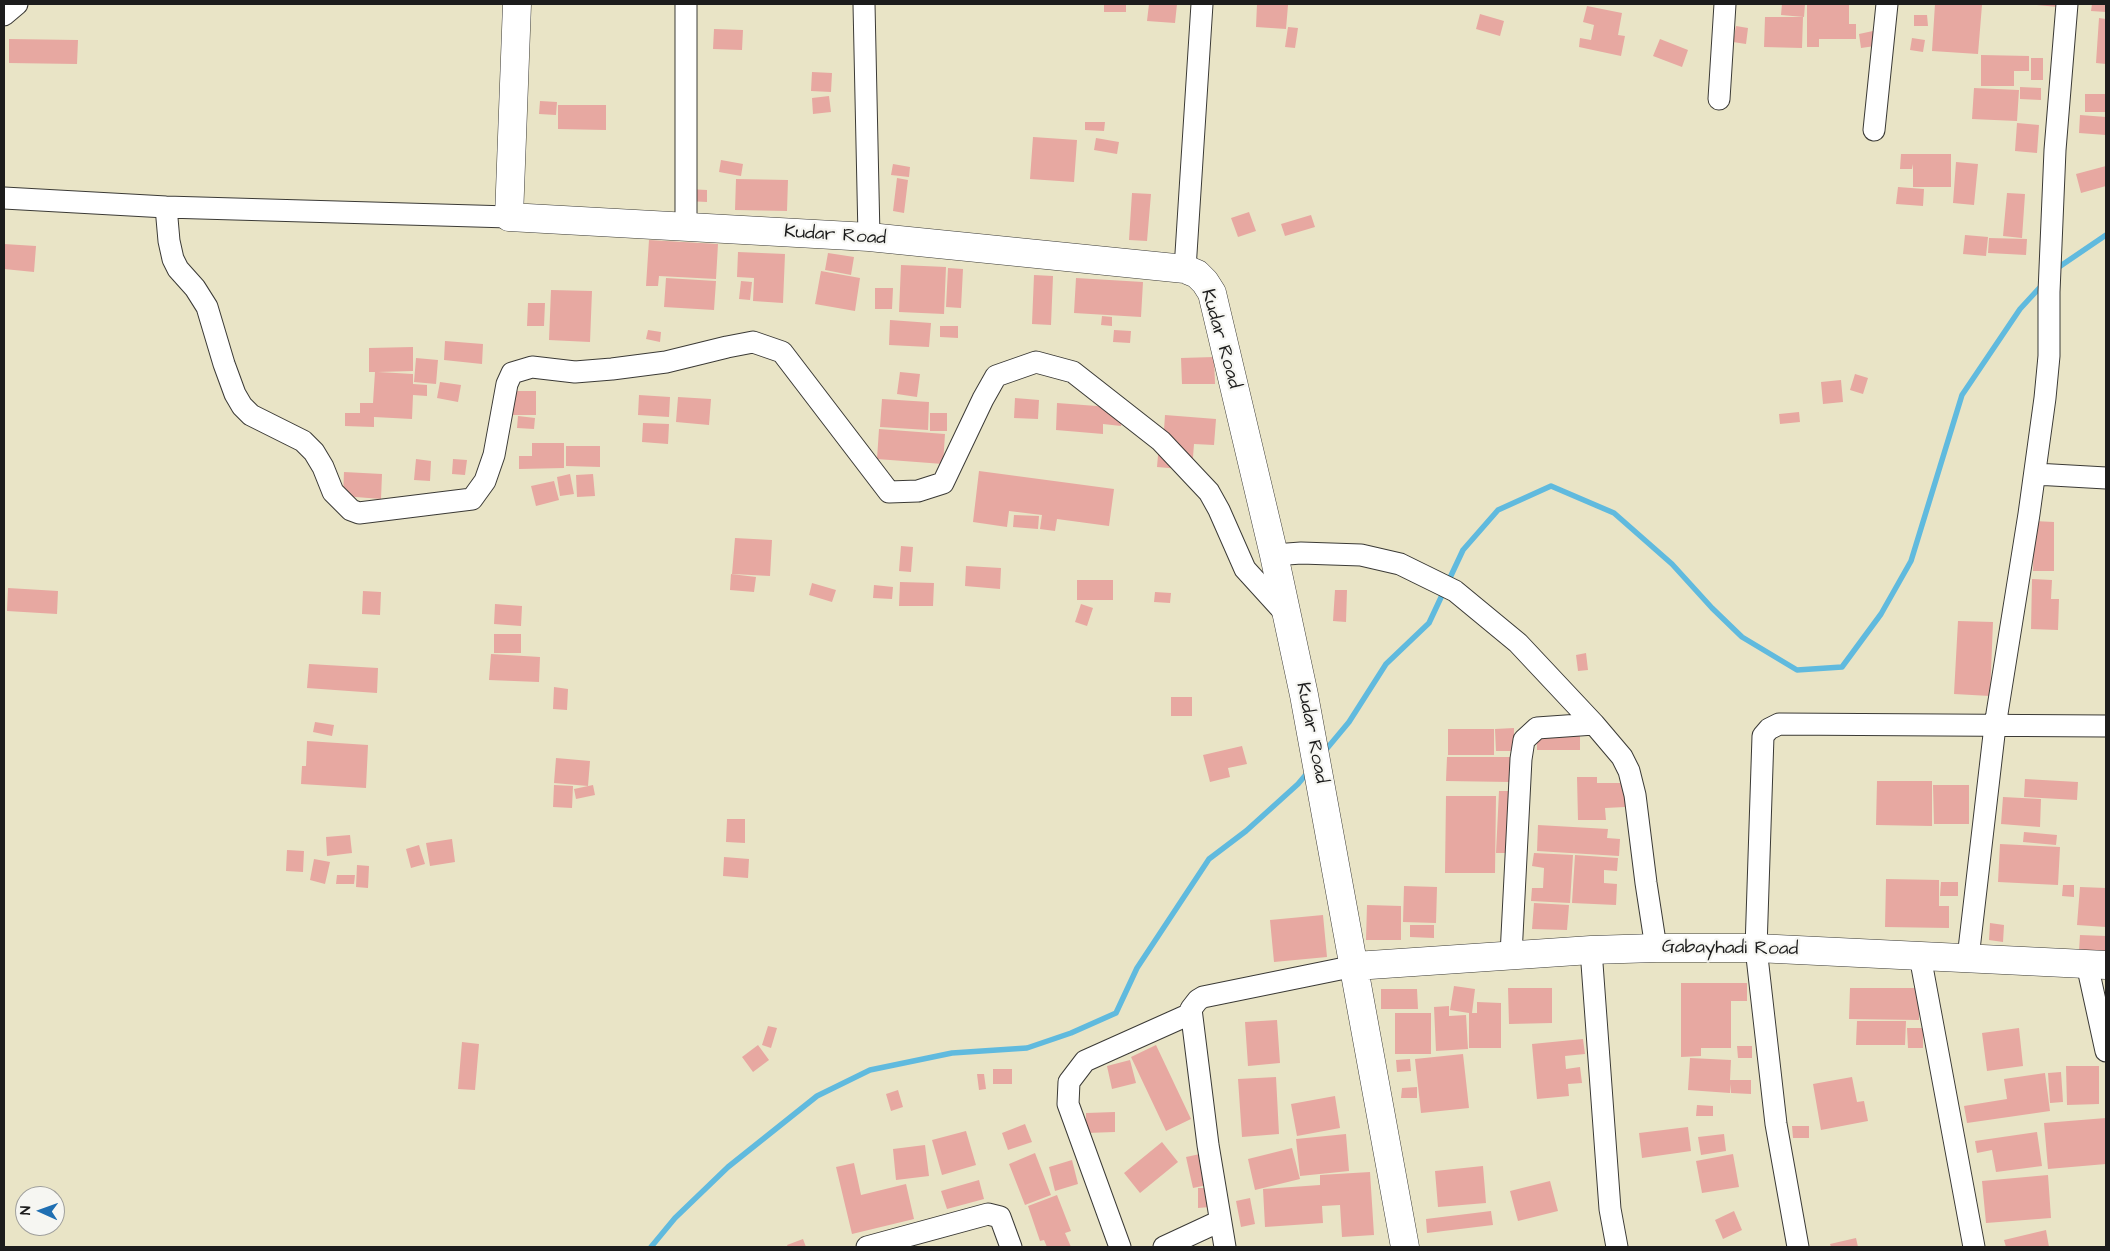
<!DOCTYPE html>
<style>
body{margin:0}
#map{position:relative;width:2110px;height:1251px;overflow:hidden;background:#e9e4c6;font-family:"Architects Daughter",sans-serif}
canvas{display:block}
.frame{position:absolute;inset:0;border:5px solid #1c1c1c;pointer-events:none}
.north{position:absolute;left:15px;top:1186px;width:50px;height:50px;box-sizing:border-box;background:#f6f6f2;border:1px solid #9f9f9c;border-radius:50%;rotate:272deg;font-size:14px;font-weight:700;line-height:20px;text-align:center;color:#1c1c1c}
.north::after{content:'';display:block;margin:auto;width:18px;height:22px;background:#1f6fb2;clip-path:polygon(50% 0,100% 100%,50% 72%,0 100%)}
</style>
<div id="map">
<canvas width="2110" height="1251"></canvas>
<div class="frame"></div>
<div class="north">N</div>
</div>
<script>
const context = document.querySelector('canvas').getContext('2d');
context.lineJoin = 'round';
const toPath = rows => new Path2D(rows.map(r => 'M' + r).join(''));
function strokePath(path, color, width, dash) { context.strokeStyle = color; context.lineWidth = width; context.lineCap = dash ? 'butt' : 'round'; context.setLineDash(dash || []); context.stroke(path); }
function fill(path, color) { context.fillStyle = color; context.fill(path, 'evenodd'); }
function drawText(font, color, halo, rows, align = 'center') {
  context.font = font + ' "Architects Daughter",sans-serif'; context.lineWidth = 4.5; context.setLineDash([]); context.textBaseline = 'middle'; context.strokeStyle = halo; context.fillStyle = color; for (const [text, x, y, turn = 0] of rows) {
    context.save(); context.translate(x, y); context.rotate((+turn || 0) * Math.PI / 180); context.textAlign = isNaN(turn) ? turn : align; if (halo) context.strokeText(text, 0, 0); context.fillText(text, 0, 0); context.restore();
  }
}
strokePath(toPath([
 [2056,269,2106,235],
 [1448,582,1463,550,1498,510,1551,486,1614,513,1672,564,1712,608,1742,637,1797,670,1842,667,1881,614,1911,561,1962,395,2020,309,2043,284],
 [1324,752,1349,722,1386,664,1429,623,1444,591],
 [651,1247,675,1218,728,1167,817,1096,870,1070,952,1053,1027,1048,1071,1033,1116,1013,1137,968,1209,859,1246,831,1298,784,1309,771]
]), '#60bade', 5.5);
fill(toPath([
 [1104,4,1126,4,1126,12,1104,12],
 [1149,4,1177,4,1175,23,1147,21],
 [1257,4,1288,5,1286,29,1256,27],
 [1782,4,1805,4,1804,17,1781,15],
 [1807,4,1849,4,1849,24,1856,24,1856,39,1819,39,1819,47,1807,47],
 [1935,4,1982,5,1978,54,1932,51],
 [2026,4,2058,4,2058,7],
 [2092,4,2106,4,2106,12,2091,11],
 [1587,6,1622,13,1618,35,1625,36,1621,56,1579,47,1580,38,1591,40,1594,25,1583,22],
 [1480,14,1504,21,1500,36,1476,29],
 [1914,15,1927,15,1928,26,1914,26],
 [1765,17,1803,17,1802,48,1764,47],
 [2099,18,2106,19,2106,64,2096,63],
 [1736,26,1748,28,1746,44,1733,42],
 [1288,27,1298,28,1295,48,1285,47],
 [714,29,743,30,742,50,713,49],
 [1873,31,1875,46,1861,48,1859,34],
 [1912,38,1925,40,1923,52,1910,50],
 [9,39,78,40,77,64,9,63],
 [1660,39,1688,50,1682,67,1653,56],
 [1981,55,2029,56,2029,71,2014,71,2014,86,1981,86],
 [2031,58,2043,58,2043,80,2031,80],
 [812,72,832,73,831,92,811,91],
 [2020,87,2041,88,2041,100,2020,99],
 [1974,88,2019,90,2017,121,1972,119],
 [2085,94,2106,94,2106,112,2085,112],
 [829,96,831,112,813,114,812,98],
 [540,101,557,102,556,115,539,114],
 [558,105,606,105,606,130,558,129],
 [2080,115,2106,117,2106,135,2079,133],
 [1085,122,1105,122,1104,131,1085,130],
 [2017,123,2039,125,2037,153,2015,151],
 [1033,137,1077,140,1074,182,1030,179],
 [1096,138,1119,142,1117,154,1094,150],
 [1901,154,1951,154,1951,187,1913,187,1913,164,1912,169,1900,169],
 [721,160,743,164,741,176,719,172],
 [1956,162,1978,164,1974,205,1953,203],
 [893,164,910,167,909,177,891,175],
 [2106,166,2106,186,2081,193,2076,174],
 [897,178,908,180,904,213,893,211],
 [736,179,788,180,787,211,735,210],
 [1898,187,1924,189,1923,206,1896,204],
 [688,189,707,190,707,202,687,201],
 [1132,193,1151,194,1147,241,1129,240],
 [2007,193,2025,194,2022,238,2003,236],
 [1249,212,1256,231,1238,237,1231,218],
 [1311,215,1315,227,1285,236,1281,224],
 [1965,235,1988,237,1986,256,1963,254],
 [1989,238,2027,239,2026,255,1988,253],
 [649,240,718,244,716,279,659,276,658,286,646,286],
 [4,244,36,246,34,272,4,269],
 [738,252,785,254,783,303,753,301,754,278,737,277],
 [828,253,854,257,851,275,825,270],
 [901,265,946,267,944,314,899,312],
 [948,268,963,269,961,308,946,307],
 [821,271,860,278,855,311,815,304],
 [1034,275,1053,276,1051,325,1032,324],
 [666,278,716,281,714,310,664,307],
 [1076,278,1143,282,1141,317,1074,313],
 [741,281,752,282,750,300,739,299],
 [875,288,893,288,892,309,875,309],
 [551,290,592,291,590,342,549,340],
 [528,303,545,303,544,326,527,326],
 [1102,316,1112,317,1112,326,1101,325],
 [890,320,931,323,929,347,889,345],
 [940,326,958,326,958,338,940,337],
 [648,330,661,332,660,342,646,339],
 [1114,330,1131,331,1130,343,1113,342],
 [445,341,483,344,482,364,444,360],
 [413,347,413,371,378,372,413,374,413,384,427,385,427,396,413,395,412,419,374,417,374,427,345,426,345,413,360,413,360,403,373,403,375,372,369,372,369,348],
 [1214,357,1215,384,1182,384,1181,358],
 [416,358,438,360,436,384,414,382],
 [900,372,920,374,917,397,897,394],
 [1855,374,1868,378,1863,394,1850,390],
 [1841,380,1843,402,1823,404,1821,382],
 [440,382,461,385,458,402,437,398],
 [511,391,536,391,536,415,511,415],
 [639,395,670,397,669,417,638,415],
 [678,397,711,399,709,425,676,422],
 [1015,398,1039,400,1038,419,1014,418],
 [882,399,929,402,928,430,880,427],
 [1057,403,1123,408,1121,426,1103,424,1103,434,1056,430],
 [1799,412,1800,422,1780,424,1779,414],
 [930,413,947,413,947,431,930,431],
 [1165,415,1216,419,1214,445,1194,444,1192,470,1157,467,1159,444,1163,445],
 [518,416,535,418,534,429,517,428],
 [643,423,669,424,668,444,642,442],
 [879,429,945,434,943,464,877,459],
 [532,443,564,443,564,468,519,469,519,456,532,456],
 [566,446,600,446,600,467,566,466],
 [416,459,431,461,430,481,414,480],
 [453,459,467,460,465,475,452,474],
 [979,471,1114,489,1109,526,1057,519,1055,531,1040,529,1042,515,1009,511,1007,527,973,522],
 [344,472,382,474,381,499,343,496],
 [570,474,574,494,560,496,557,477],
 [593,474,595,496,577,497,576,475],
 [554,481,559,500,536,506,531,486],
 [1014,515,1039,516,1038,529,1013,527],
 [2034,521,2054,522,2054,571,2033,571],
 [735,538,772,540,770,576,732,574],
 [901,546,913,547,911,572,899,571],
 [966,566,1001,568,1000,589,965,586],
 [731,574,756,577,754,592,730,590],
 [2032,579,2052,580,2051,599,2059,599,2058,630,2031,629],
 [1077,580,1113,580,1113,600,1077,600],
 [900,582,934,583,933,606,899,606],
 [812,583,836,590,832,602,809,595],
 [874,585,893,587,892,599,873,598],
 [8,588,58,591,57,614,7,611],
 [1335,590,1347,590,1346,622,1333,621],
 [363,591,381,592,380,615,362,614],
 [1155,592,1171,593,1170,603,1154,602],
 [495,604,522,606,521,626,494,624],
 [1081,604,1093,608,1087,626,1075,622],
 [1958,621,1993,622,1990,696,1954,694],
 [494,634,521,634,521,653,494,653],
 [1586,653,1588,670,1578,671,1576,655],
 [491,654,540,657,539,682,489,680],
 [309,664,378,668,377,693,307,688],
 [554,687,568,689,567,710,553,709],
 [1171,697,1192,697,1192,716,1171,716],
 [315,722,334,725,332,736,313,732],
 [1537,724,1580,724,1580,750,1537,750],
 [1514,728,1514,751,1496,751,1495,729],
 [1448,729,1494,729,1494,755,1448,755],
 [307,741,368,745,366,788,301,784,302,766,306,766],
 [1242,746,1247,764,1228,768,1230,777,1210,782,1203,755],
 [1447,757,1512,757,1511,782,1446,781],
 [556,758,590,761,588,786,554,783],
 [1577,777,1597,777,1597,783,1625,783,1625,807,1605,808,1606,820,1578,820],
 [2025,779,2078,782,2077,800,2024,797],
 [1877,781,1932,781,1932,826,1876,825],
 [554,785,573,786,572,808,553,807],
 [593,785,595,795,576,799,574,789],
 [1933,785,1969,785,1969,824,1934,824],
 [1499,791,1510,791,1507,853,1496,853],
 [1446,796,1496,796,1495,873,1445,873],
 [2003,797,2041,799,2040,827,2001,824],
 [727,819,745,819,745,843,726,842],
 [1538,825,1608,829,1607,838,1620,839,1619,856,1537,851],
 [2024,832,2057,835,2056,845,2023,842],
 [350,835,352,853,327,856,326,837],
 [452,839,455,862,430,866,426,843],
 [2000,844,2060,847,2058,885,1998,882],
 [419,845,425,864,411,868,406,849],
 [287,850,304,851,303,872,286,871],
 [1534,853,1573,855,1570,903,1531,901,1532,888,1543,888,1544,868,1532,866],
 [1575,855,1618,858,1617,871,1604,870,1604,883,1617,884,1616,905,1572,903],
 [724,857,749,859,748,878,723,876],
 [314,859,330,862,325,884,310,880],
 [357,865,369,866,368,888,356,887],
 [337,875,355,875,354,884,336,884],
 [1886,879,1939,880,1939,906,1949,906,1949,928,1885,927],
 [1941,882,1958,882,1958,896,1940,896],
 [2063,885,2074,885,2074,897,2062,896],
 [1404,886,1437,887,1436,923,1403,922],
 [2080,887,2106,888,2106,927,2077,925],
 [1534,903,1569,905,1567,930,1532,929],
 [1367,905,1401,906,1401,940,1366,940],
 [1323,915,1327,957,1274,962,1270,920],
 [1990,923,2004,925,2003,942,1989,940],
 [1410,925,1434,925,1434,938,1410,937],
 [2080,935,2106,936,2106,953,2079,951],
 [1681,983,1747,983,1747,1001,1731,1001,1731,1048,1701,1048,1701,1056,1681,1057],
 [1454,986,1475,989,1472,1013,1477,1013,1477,1002,1501,1003,1501,1048,1469,1048,1469,1013,1450,1010],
 [1508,988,1552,988,1552,1023,1509,1024],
 [1850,988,1919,988,1919,1020,1849,1019],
 [1381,989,1417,989,1418,1009,1381,1009],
 [1449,1006,1449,1016,1466,1015,1468,1049,1436,1051,1434,1007],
 [1395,1013,1431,1013,1431,1054,1395,1054],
 [1277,1020,1280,1063,1248,1066,1245,1022],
 [1857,1021,1906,1021,1905,1045,1856,1045],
 [768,1026,777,1028,771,1048,762,1045],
 [1907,1028,1923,1028,1923,1048,1908,1048],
 [2019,1028,2023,1066,1987,1071,1982,1033],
 [1583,1039,1585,1054,1565,1056,1566,1069,1580,1067,1582,1083,1568,1084,1569,1096,1537,1099,1532,1044],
 [462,1042,479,1044,475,1090,458,1089],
 [758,1045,769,1060,753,1072,742,1057],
 [1156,1045,1191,1119,1166,1131,1131,1057],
 [1737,1046,1752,1046,1752,1058,1738,1058],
 [1463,1054,1469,1108,1421,1113,1415,1059],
 [1690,1058,1731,1060,1730,1080,1751,1080,1751,1094,1731,1093,1731,1084,1730,1093,1688,1090],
 [1410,1059,1411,1071,1397,1072,1396,1060],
 [1130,1060,1136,1083,1112,1089,1107,1066],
 [2066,1066,2099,1066,2099,1104,2067,1105],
 [993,1069,1012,1069,1012,1084,993,1084],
 [2061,1072,2063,1102,2050,1103,2048,1073],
 [2045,1073,2050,1111,1967,1123,1964,1106,2007,1099,2004,1079],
 [977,1074,984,1074,986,1089,979,1090],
 [1276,1077,1279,1134,1242,1137,1238,1079],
 [1852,1077,1857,1102,1864,1101,1868,1121,1821,1130,1813,1084],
 [1417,1087,1417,1098,1401,1098,1402,1088],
 [898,1090,903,1107,891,1111,886,1094],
 [1335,1096,1340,1128,1297,1136,1291,1104],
 [1697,1105,1713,1106,1713,1116,1696,1116],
 [1115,1112,1115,1132,1086,1133,1086,1113],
 [2106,1118,2106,1164,2048,1169,2044,1123],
 [1025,1124,1032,1142,1008,1150,1002,1133],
 [1792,1126,1809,1126,1809,1138,1793,1138],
 [1688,1127,1691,1151,1642,1158,1639,1133],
 [966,1131,976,1165,942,1175,932,1140],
 [2037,1132,2042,1166,1996,1172,1992,1150,1977,1153,1975,1141],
 [1346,1134,1349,1171,1300,1176,1296,1139],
 [1724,1134,1726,1151,1701,1155,1698,1137],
 [1162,1142,1178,1162,1140,1193,1124,1173],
 [925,1145,929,1176,896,1180,893,1149],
 [1292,1148,1300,1179,1255,1190,1248,1159],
 [1035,1153,1051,1195,1025,1205,1009,1164],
 [1200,1154,1207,1185,1193,1188,1186,1157],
 [1733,1154,1739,1187,1702,1193,1696,1161],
 [1072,1160,1078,1184,1055,1191,1049,1167],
 [854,1163,861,1195,906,1184,914,1219,852,1234,836,1167],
 [1483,1166,1486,1203,1438,1207,1435,1171],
 [1370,1172,1374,1235,1342,1237,1340,1205,1322,1206,1323,1223,1265,1227,1263,1189,1320,1185,1320,1175],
 [2048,1175,2051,1218,1986,1223,1982,1181],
 [979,1180,984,1199,947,1209,941,1191],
 [1550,1181,1558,1211,1518,1221,1510,1191],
 [1198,1188,1208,1188,1210,1207,1198,1208],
 [1057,1195,1071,1231,1065,1233,1071,1247,1047,1247,1044,1240,1040,1241,1028,1206],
 [1250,1198,1255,1224,1241,1227,1236,1201],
 [1491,1211,1493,1225,1427,1233,1426,1219],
 [1734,1211,1742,1230,1723,1239,1715,1220],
 [2046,1230,2049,1247,2006,1247,2004,1240],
 [1856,1238,1858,1247,1831,1247,1830,1244],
 [803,1239,806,1247,788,1247,787,1245]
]), '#e7a8a1');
const street = toPath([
 [864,4,869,237],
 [4,15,17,4],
 [1719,99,1725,4],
 [1874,130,1887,4],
 [4,198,166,207,509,217],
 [166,207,169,241,173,259,178,269,195,288,207,307,224,364,235,394,242,406,251,415,303,441,314,452,323,467,333,492,351,510,359,513,472,499,485,481,494,455,507,384,512,373,532,367,575,372,612,369,666,362,727,347,753,342,782,352,889,492,918,491,943,483,983,399,996,376,1036,362,1073,372,1161,441,1209,492,1219,510,1245,569,1285,613],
 [686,227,686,4],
 [1185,269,1202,4],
 [2035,474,2106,478],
 [1274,555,1301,553,1361,555,1400,564,1455,591,1518,643,1594,724,1622,757,1629,771,1635,795,1646,883,1656,948],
 [1591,950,1610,1209,1617,1247],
 [1511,955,1521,759,1524,740,1537,728,1594,724],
 [1920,956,1974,1247],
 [1968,958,1995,726,2029,514,2045,398,2049,356,2049,292,2055,150,2067,4],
 [2087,964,2106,1051],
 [867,1247,988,1214,1000,1217,1011,1247],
 [1120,1247,1068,1104,1069,1082,1085,1061,1190,1014],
 [1164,1247,1220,1221],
 [1225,1247,1208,1145,1191,1009,1198,1000,1203,997,1355,966],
 [1798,1247,1776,1124,1756,948,1763,736,1769,729,1779,724,2106,726]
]);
const secondary = toPath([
 [517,4,509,217,869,237,1185,269,1197,274,1205,282,1212,293,1274,555,1304,695,1405,1247],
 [1355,966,1591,950,1656,948,1756,948,2106,965]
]);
strokePath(street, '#3b3a36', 23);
strokePath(secondary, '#3b3a36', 29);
strokePath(street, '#fff', 21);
strokePath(secondary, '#fff', 28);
drawText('19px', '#1c1c1c', '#f6f6f2', [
 ["Kudar Road",835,236,4],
 ["Kudar Road",1220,339,74],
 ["Kudar Road",1311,733,79],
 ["Gabayhadi Road",1730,949,1]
]);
</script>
